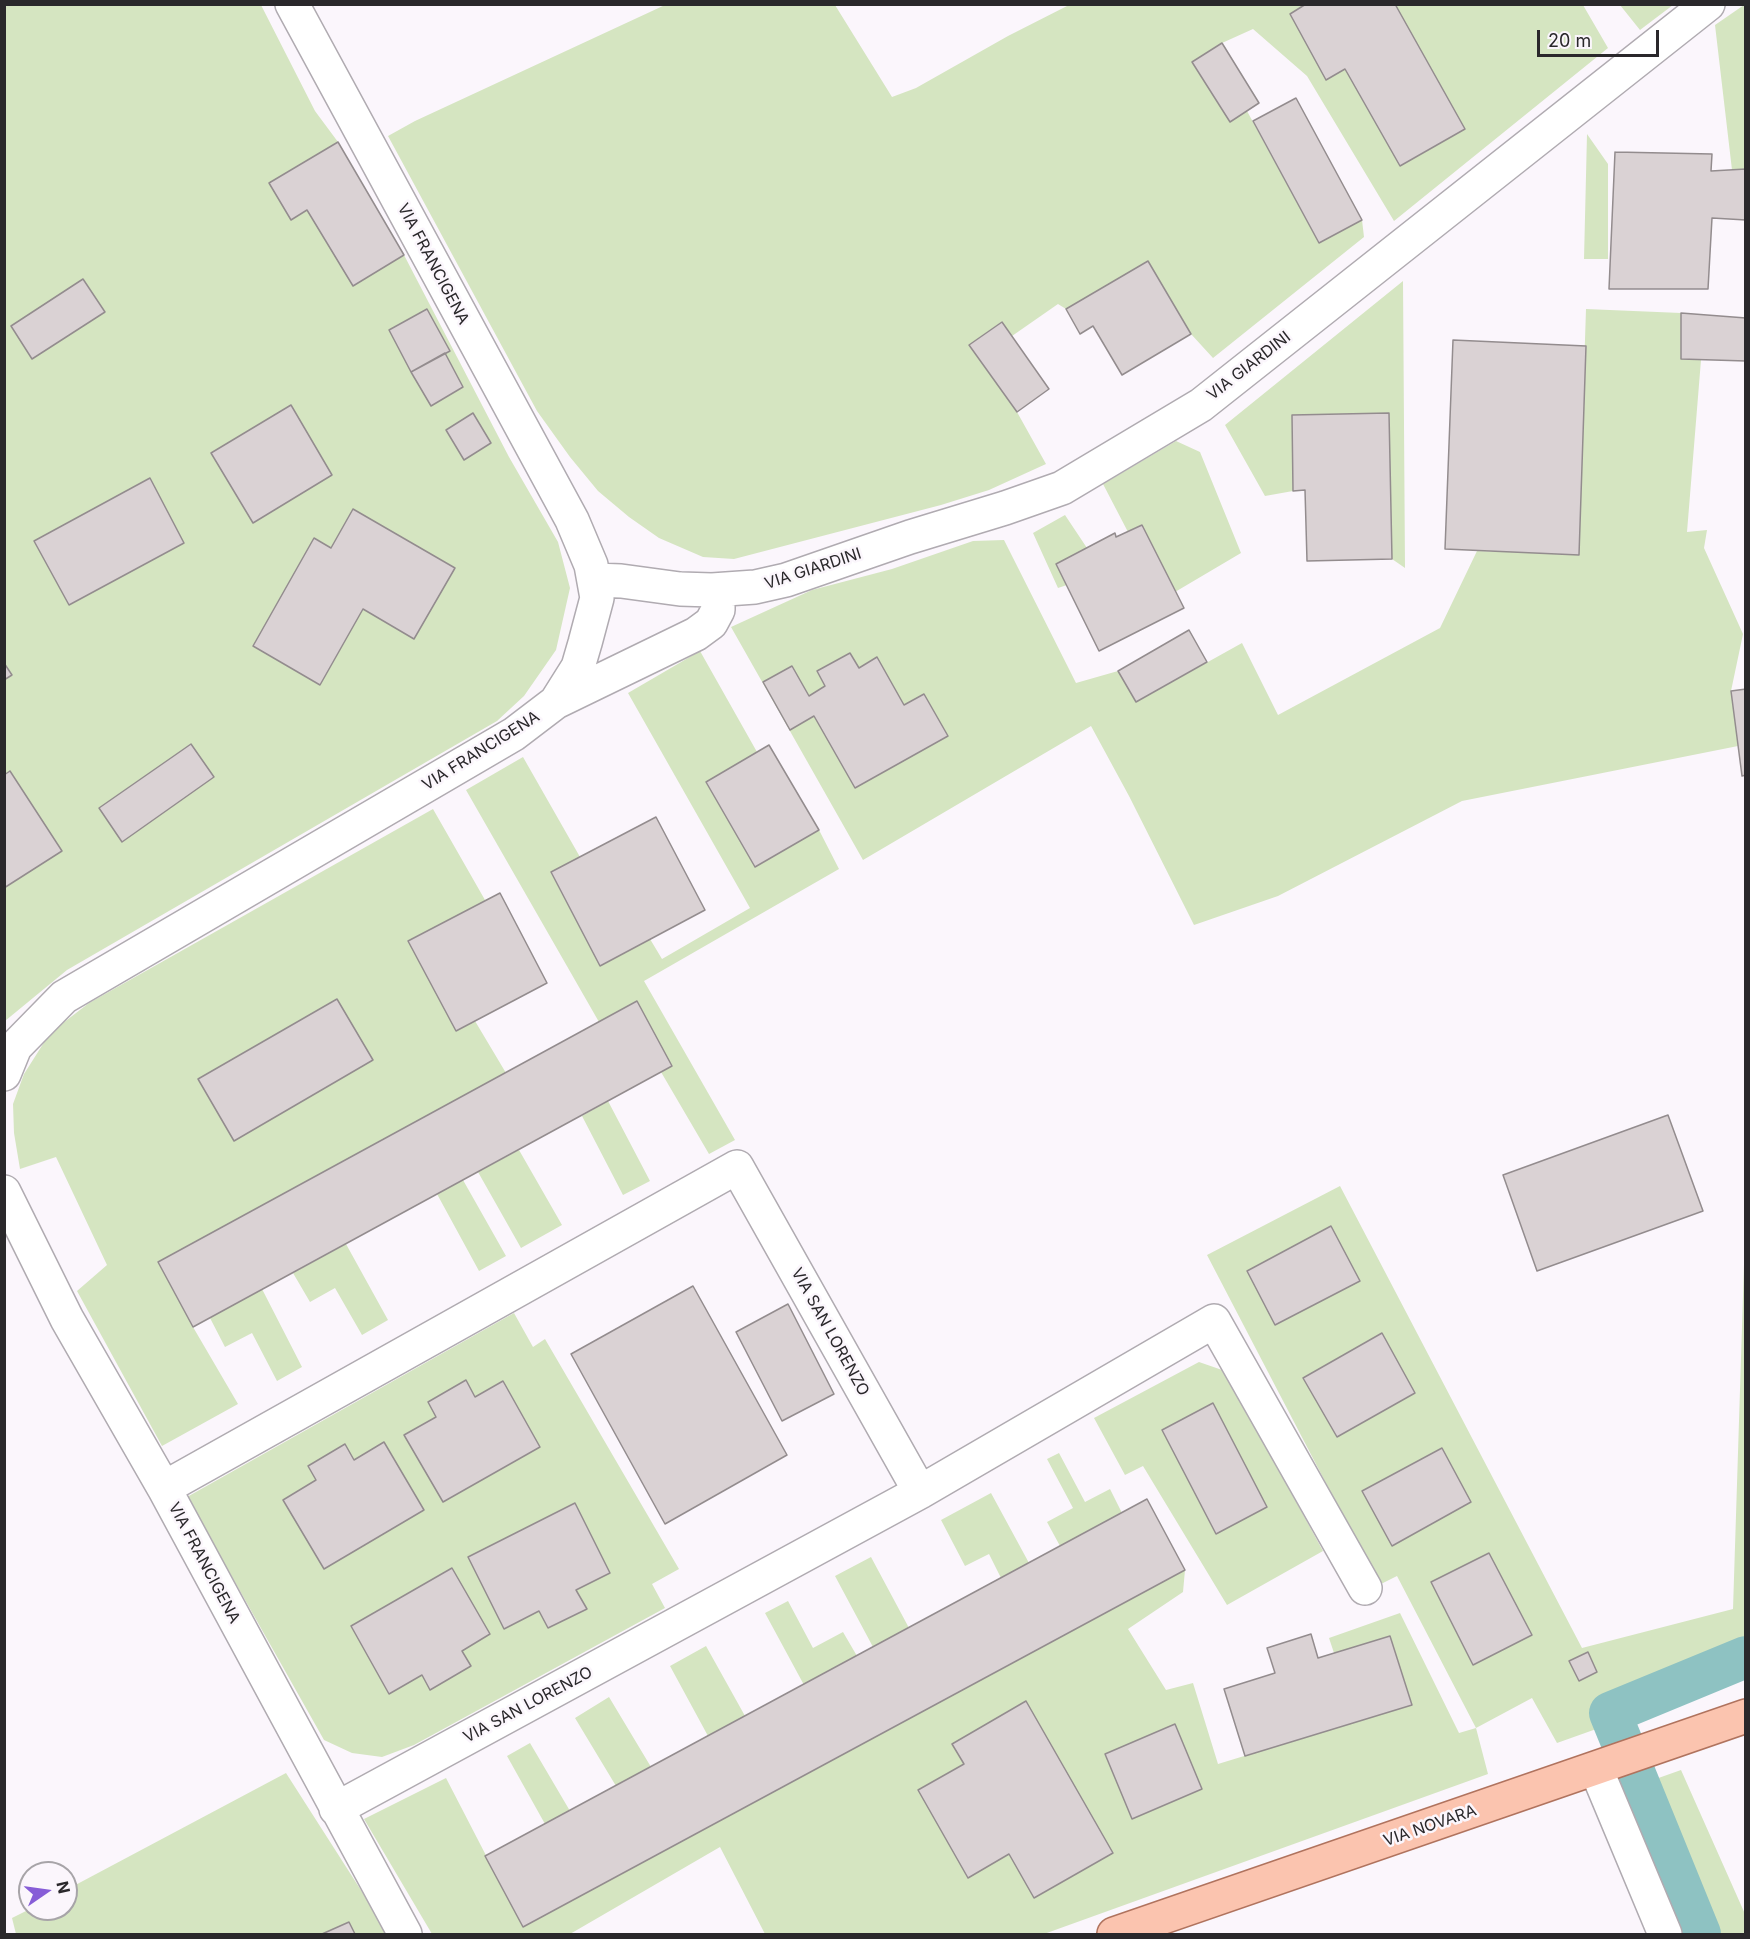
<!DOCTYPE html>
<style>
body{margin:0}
#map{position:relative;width:1750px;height:1939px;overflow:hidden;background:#fbf6fc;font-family:Inter,sans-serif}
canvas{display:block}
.frame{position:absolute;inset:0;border:6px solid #2a282b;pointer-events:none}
.north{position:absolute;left:18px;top:1861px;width:60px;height:60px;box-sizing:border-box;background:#fbf6fc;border:2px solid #a7a4a8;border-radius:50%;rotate:77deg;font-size:16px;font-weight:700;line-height:24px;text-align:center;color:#2a282b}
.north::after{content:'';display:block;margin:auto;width:21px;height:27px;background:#875dd7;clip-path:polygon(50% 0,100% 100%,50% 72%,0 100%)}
.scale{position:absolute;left:1537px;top:30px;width:122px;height:27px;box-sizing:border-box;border:3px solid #2a282b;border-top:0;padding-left:8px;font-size:18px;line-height:21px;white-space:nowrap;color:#2a282b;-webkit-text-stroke:4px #fbf6fc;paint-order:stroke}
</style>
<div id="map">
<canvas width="1750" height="1939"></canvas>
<div class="frame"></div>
<div class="north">N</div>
<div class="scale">20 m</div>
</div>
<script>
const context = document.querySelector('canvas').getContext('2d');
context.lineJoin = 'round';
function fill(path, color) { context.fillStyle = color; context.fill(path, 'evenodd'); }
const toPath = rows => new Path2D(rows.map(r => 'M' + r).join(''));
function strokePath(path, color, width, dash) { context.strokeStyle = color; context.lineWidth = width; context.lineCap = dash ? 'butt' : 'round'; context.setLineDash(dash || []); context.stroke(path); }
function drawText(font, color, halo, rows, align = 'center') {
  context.font = font + ' Inter,sans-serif'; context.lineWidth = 5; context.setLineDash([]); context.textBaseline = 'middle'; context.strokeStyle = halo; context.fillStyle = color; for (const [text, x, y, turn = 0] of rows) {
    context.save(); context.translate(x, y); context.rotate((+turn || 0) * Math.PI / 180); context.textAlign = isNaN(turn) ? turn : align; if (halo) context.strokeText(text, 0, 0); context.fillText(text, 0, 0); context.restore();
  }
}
fill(toPath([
 [4,5,261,5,315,111,338,142,404,255,509,457,558,542,570,588,556,650,524,696,497,721,67,970,5,1021],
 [665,5,835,5,892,97,916,88,1008,36,1069,5,1583,5,1608,48,1394,221,1307,76,1253,29,1222,43,1192,62,1231,121,1247,111,1319,243,1362,220,1364,237,1213,358,1191,334,1148,261,1066,309,1058,304,1012,336,1002,322,969,345,1017,412,1046,464,989,490,941,505,734,559,703,557,659,538,629,517,598,491,570,457,537,411,388,136,415,121],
 [1620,5,1673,5,1640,30],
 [1744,5,1745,5,1745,169,1732,170,1715,25],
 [1587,134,1608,164,1608,259,1584,259],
 [1403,281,1405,568,1392,559,1389,413,1292,415,1293,491,1265,496,1225,425],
 [1586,309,1681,313,1681,358,1701,360,1687,532,1707,530,1704,548,1743,634,1731,691,1738,746,1462,801,1278,896,1194,925,1129,796,1091,726,863,860,731,627,812,590,892,569,973,541,1004,540,1076,683,1118,671,1136,702,1242,643,1278,715,1440,628,1477,551,1578,554],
 [1176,441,1200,452,1241,553,1175,592,1142,525,1128,532,1103,484],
 [1065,515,1087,548,1056,564,1067,585,1058,588,1033,533],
 [700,651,757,752,706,782,755,867,819,830,839,869,644,981,735,1140,709,1154,661,1072,671,1066,599,1022,466,790,523,757,580,857,551,873,600,965,650,939,662,959,750,908,628,693],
 [433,809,485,900,500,893,547,983,475,1021,506,1073,158,1262,193,1327,238,1404,162,1446,77,1291,107,1265,56,1157,20,1169,14,1133,13,1104,24,1074,50,1033,89,1003],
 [608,1101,650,1181,623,1195,582,1116],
 [519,1150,562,1225,521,1248,478,1172],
 [463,1180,506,1256,479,1271,437,1194],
 [1340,1186,1582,1648,1733,1609,1745,1233,1745,1676,1557,1743,1532,1698,1476,1728,1488,1774,1044,1934,765,1934,720,1847,570,1934,432,1934,364,1819,446,1778,523,1927,1185,1570,1183,1592,1128,1629,1166,1690,1193,1683,1218,1764,1411,1705,1390,1636,1334,1653,1329,1638,1400,1613,1459,1733,1476,1728,1397,1576,1379,1585,1207,1255],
 [346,1244,388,1320,362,1335,335,1288,310,1302,293,1273],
 [262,1289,302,1367,277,1381,252,1333,225,1347,210,1318],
 [514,1313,533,1347,545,1339,679,1569,652,1584,665,1608,414,1745,382,1757,352,1753,324,1740,187,1497],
 [1199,1362,1225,1371,1323,1551,1227,1605,1143,1466,1125,1475,1094,1418],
 [1059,1453,1085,1502,1110,1489,1122,1513,1060,1546,1047,1522,1073,1508,1047,1459],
 [991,1493,1029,1563,1001,1578,989,1554,965,1566,941,1520],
 [871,1557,909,1628,873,1647,835,1576],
 [788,1601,813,1648,843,1632,857,1656,804,1685,765,1613],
 [706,1646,745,1716,708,1736,670,1666],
 [609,1697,651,1767,616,1786,575,1718],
 [530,1743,570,1811,545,1824,507,1756],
 [1681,1770,1745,1914,1745,1934,1680,1934,1619,1792],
 [286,1773,373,1909,385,1934,16,1934,12,1918,30,1909,66,1909,66,1890]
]), '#d5e5c1');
strokePath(toPath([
 [1700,1934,1610,1713,1746,1657]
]), '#8ec2c2', 42);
const building = toPath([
 [1306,4,1395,4,1465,129,1400,166,1345,69,1326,80,1290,14,1306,4],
 [1222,43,1259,103,1230,122,1192,62,1222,43],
 [1296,98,1362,220,1319,243,1253,121,1296,98],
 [338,142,404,255,353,286,307,210,291,220,269,183,338,142],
 [1615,152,1712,154,1711,171,1746,169,1746,220,1712,218,1708,289,1609,289,1615,152],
 [1148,261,1191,334,1122,375,1093,326,1080,334,1066,309,1148,261],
 [83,279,105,312,32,359,11,326,83,279],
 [427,309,450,351,411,372,389,330,427,309],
 [1681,313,1746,318,1746,361,1681,359,1681,313],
 [1002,322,1049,389,1017,412,969,345,1002,322],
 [1453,340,1586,346,1579,555,1445,549,1453,340],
 [445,353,463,387,431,406,411,372,445,353],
 [291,405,332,475,253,523,211,453,291,405],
 [473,413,491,443,464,460,446,430,473,413],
 [1389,413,1392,559,1307,561,1305,490,1293,491,1292,415,1389,413],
 [150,478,184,543,69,605,34,541,150,478],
 [353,509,455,568,414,639,363,609,320,685,253,646,314,538,331,548,353,509],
 [1142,525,1184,608,1099,651,1056,564,1115,533,1116,537,1142,525],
 [1189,630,1207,662,1136,702,1118,671,1189,630],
 [850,653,859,668,877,657,904,705,924,694,948,736,855,788,814,716,790,730,763,682,792,666,809,696,825,686,817,671,850,653],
 [4,663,12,675,4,680,4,663],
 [1746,689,1746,775,1742,776,1731,691,1746,689],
 [191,744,214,777,122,842,99,808,191,744],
 [769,745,819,830,755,867,706,782,769,745],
 [10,771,62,851,4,888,4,775,10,771],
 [656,817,705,910,600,966,551,872,656,817],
 [500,893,547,983,456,1031,408,941,500,893],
 [337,999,373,1060,234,1141,198,1079,337,999],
 [637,1001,672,1066,193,1327,158,1262,637,1001],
 [1668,1115,1703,1211,1537,1271,1503,1175,1668,1115],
 [1331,1226,1360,1281,1275,1325,1247,1271,1331,1226],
 [693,1286,787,1455,665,1524,571,1354,693,1286],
 [788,1304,834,1394,782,1421,736,1332,788,1304],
 [1382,1333,1415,1393,1337,1437,1303,1378,1382,1333],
 [466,1380,475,1397,503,1381,540,1447,443,1502,404,1435,436,1417,428,1402,466,1380],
 [1213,1403,1267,1507,1216,1534,1162,1430,1213,1403],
 [384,1442,424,1510,324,1569,283,1500,316,1480,308,1466,345,1444,354,1460,384,1442],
 [1442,1448,1471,1502,1392,1546,1362,1491,1442,1448],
 [1147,1499,1185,1570,523,1927,485,1856,1147,1499],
 [575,1503,610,1573,576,1590,587,1609,548,1628,539,1611,504,1629,468,1557,575,1503],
 [1489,1553,1532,1635,1473,1665,1431,1582,1489,1553],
 [452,1568,490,1634,462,1651,471,1666,430,1690,422,1675,389,1694,351,1626,452,1568],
 [1311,1634,1318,1658,1390,1636,1412,1705,1245,1756,1224,1689,1275,1673,1267,1648,1311,1634],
 [1588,1652,1597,1672,1579,1681,1569,1661,1588,1652],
 [1026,1701,1113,1853,1034,1898,1009,1854,968,1878,918,1790,964,1764,952,1744,1026,1701],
 [1175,1724,1202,1789,1132,1819,1105,1754,1175,1724],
 [349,1922,355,1934,322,1934,349,1922]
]);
fill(building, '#dad2d4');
strokePath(building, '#938c8e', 1.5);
const minor = toPath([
 [594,580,621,581,680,589,712,590,755,587,786,580,910,537,1005,508,1062,488,1201,405,1708,4],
 [556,702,696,634,711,623,718,610,718,590],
 [4,1074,15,1047,64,997,514,734,556,702,578,667,585,643,597,598,591,565,572,520,292,4],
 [4,1192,67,1319,164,1488,405,1934],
 [164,1488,737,1167,920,1492,336,1809],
 [920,1492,1214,1321,1365,1588],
 [1596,1769,1665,1934]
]);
const major = toPath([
 [1114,1934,1746,1716]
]);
strokePath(minor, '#b0abb1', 36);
strokePath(major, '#b0735e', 36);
strokePath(minor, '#fff', 33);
strokePath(major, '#fbc4af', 33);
drawText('16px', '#2a282b', '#fbf6fc', [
 ["VIA FRANCIGENA",433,264,62],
 ["VIA GIARDINI",1249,366,-38],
 ["VIA GIARDINI",813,569,-18],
 ["VIA FRANCIGENA",481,751,-32],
 ["VIA SAN LORENZO",830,1332,61],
 ["VIA FRANCIGENA",204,1563,62],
 ["VIA SAN LORENZO",528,1705,-28],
 ["VIA NOVARA",1430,1826,-19]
]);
</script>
